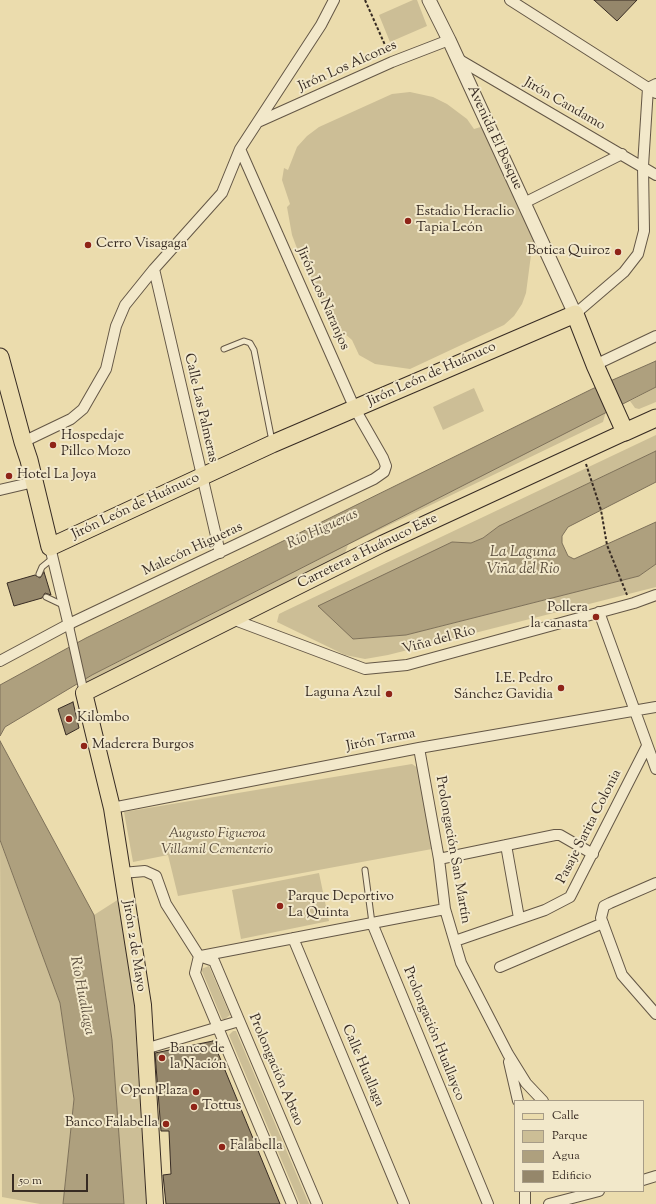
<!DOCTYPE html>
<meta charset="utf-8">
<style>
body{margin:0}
#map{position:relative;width:656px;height:1204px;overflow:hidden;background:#ebdcad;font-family:"Sorts Mill Goudy",serif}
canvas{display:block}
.legend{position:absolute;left:514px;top:1100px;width:130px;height:92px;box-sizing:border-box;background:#f2e8ca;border:1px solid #a79c87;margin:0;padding:5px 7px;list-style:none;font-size:12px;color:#372b23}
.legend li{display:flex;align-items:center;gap:8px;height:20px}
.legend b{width:20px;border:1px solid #a79c87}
.scale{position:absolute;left:12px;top:1174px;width:76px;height:18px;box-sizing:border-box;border:2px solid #372b23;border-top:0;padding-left:5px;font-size:12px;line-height:14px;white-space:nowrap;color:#372b23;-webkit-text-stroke:3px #f2e8ca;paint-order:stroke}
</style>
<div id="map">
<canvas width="656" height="1204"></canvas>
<ul class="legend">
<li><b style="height:5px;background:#ebdcad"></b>Calle</li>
<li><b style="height:11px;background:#ccbe96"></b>Parque</li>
<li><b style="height:11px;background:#aea07e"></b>Agua</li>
<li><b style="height:11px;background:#95876b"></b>Edificio</li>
</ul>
<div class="scale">50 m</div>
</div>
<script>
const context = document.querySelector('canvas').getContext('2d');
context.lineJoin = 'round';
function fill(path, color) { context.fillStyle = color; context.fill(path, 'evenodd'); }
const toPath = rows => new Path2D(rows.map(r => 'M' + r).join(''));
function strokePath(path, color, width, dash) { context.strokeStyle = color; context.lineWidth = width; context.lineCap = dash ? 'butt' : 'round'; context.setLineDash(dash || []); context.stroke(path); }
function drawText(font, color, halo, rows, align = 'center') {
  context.font = font + ' "Sorts Mill Goudy",serif'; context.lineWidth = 4; context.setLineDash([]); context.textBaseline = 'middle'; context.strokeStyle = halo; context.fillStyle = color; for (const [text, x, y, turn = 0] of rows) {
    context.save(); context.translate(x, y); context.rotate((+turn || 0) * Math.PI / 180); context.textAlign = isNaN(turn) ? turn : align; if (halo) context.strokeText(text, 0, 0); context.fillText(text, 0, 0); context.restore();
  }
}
fill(toPath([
 [413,0,417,0,427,26,390,42,379,15],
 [410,92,433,97,447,104,467,119,474,129,484,126,535,241,528,246,531,255,526,293,522,304,514,316,504,325,410,369,375,364,359,355,352,340,337,327,313,286,301,259,292,235,287,207,290,204,282,180,284,168,288,170,297,147,307,136,319,127,392,94],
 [656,387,656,402,639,409,635,408,630,401],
 [474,388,484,411,443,430,433,407],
 [606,411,603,422,348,545,345,553,87,684,81,681],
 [656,435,656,451,499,526,483,538,471,543,452,542,353,639,406,635,639,576,656,564,656,587,388,655,365,659,345,655,277,622,279,614,285,611],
 [412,764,418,768,432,849,178,896,168,855,133,862,124,812],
 [0,841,60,1003,74,1099,63,1204,40,1204,2,1197],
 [319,873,329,921,241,939,232,890],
 [119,899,134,1003,146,1204,124,1204,112,1040,94,915],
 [209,966,230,1015,225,1019,222,1019,201,969],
 [233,1031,236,1031,309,1204,300,1204,229,1035]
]), '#ccbe96');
const water = toPath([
 [656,361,656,387,92,675,5,727,0,736,0,685,86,638,592,389,656,361],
 [656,451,656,482,568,527,562,536,562,543,568,556,574,559,656,522,656,564,639,576,406,635,353,639,318,606,452,542,471,543,483,538,499,526,656,451],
 [0,741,94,915,112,1040,124,1204,63,1204,74,1099,60,1003,0,840,0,741]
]);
fill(water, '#aea07e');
strokePath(water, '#7e715a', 1);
const building = toPath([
 [594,0,637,0,617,21,594,0],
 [44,572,51,595,45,593,42,598,14,606,7,583,35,575,40,578,44,572],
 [73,702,79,728,66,735,58,709,73,702],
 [213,1041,280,1204,166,1204,163,1175,171,1174,169,1131,161,1131,155,1053,213,1041]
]);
fill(building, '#95876b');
strokePath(building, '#372b23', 1);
const service = toPath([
 [224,349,244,341,250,343,254,350,272,441],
 [39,574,42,567,53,558],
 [46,597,65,606],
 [365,870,372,923]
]);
const pedestrian = toPath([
 [69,626,84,693]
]);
const minor = toPath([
 [510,0,656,93],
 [458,59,656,175],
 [258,122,392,62,449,40],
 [524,203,622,154],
 [154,269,220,553],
 [575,314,624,272,638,254,644,231,643,166,648,88,656,84],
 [595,365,656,336],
 [23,442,71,419,83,409,106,369,116,326,125,305,154,269,222,193,240,149,321,25,334,0],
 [0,490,34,482],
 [50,547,69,626],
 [599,612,656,769],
 [232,619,365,669,407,665,634,603,656,595],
 [0,661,69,624,374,479,384,472,386,466,383,458,355,409,240,149],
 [419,748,439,859,445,909,461,963,508,1054,526,1083,543,1101],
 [112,808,419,748,656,707],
 [506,845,519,918],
 [439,859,555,835,560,835,593,854],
 [122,873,145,871,156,876,166,904,199,956,214,961,317,1204],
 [656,883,610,903,604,906,601,918,622,975,656,1014],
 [372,923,488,1204],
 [293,938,404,1204],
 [455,941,545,910,570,897,647,746],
 [199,956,195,973,292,1204],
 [201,956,445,909],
 [500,967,603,923],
 [145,1049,239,1021],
 [509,1062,518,1101],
 [643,1180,656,1176],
 [525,1204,525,1191],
 [549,1204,599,1191]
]);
const tertiary = toPath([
 [429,0,449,40,575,314]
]);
const primary = toPath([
 [155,1204,143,1005,112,808,84,693,382,544,625,432]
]);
const trunk = toPath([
 [0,357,23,442,29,460,50,547,272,444,575,314,595,365,625,432,656,418]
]);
strokePath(service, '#645746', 7);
strokePath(pedestrian, '#645746', 10);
strokePath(minor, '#645746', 12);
strokePath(tertiary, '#645746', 15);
strokePath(primary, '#372b23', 18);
strokePath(trunk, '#372b23', 19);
strokePath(toPath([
 [365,0,389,54],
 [586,464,601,510,607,545,627,595]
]), '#372b23', 2, [3, 2]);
strokePath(service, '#f2e8ca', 5);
strokePath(pedestrian, '#f2e8ca', 8);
strokePath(minor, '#f2e8ca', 10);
strokePath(tertiary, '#f2e8ca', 13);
strokePath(primary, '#ebdcad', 16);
strokePath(trunk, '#ebdcad', 17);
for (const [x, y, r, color] of [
 [408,221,4,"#8f2418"],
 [88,245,4,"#8f2418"],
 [618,252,4,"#8f2418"],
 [53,445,4,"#8f2418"],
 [9,476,4,"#8f2418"],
 [596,617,4,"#8f2418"],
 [561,688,4,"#8f2418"],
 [389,694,4,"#8f2418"],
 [69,719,4,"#8f2418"],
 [84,746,4,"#8f2418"],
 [280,906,4,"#8f2418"],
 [162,1058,4,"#8f2418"],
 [196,1092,4,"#8f2418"],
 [194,1107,4,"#8f2418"],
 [166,1124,4,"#8f2418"],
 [222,1147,4,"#8f2418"]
]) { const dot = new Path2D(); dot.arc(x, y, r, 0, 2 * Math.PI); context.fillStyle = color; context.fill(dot); strokePath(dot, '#f2e8ca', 1.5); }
drawText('14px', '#372b23', '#f2e8ca', [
 ["Jirón Los Alcones",348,67,-24],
 ["Jirón Candamo",564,105,30],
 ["Avenida El Bosque",494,138,65],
 ["Jirón Los Naranjos",322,299,66],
 ["Jirón León de Huánuco",432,375,-24],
 ["Calle Las Palmeras",200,408,77],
 ["Jirón León de Huánuco",136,507,-25],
 ["Malecón Higueras",193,550,-25],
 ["Carretera a Huánuco Este",368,552,-26],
 ["Viña del Río",439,641,-15],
 ["Jirón Tarma",381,741,-11],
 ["Pasaje Sarita Colonia",590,827,-63],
 ["Prolongación San Martín",452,850,80],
 ["Jirón 2 de Mayo",133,946,81],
 ["Prolongación Huallayco",433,1034,68],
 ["Calle Huallaga",362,1066,67],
 ["Prolongación Abtao",275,1070,67]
]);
drawText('14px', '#372b23', '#f2e8ca', [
 ["Estadio Heraclio",416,213],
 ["Tapia León",416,229],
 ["Cerro Visagaga",96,245],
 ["Botica Quiroz",610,252,"right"],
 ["Hospedaje",61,437],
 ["Pillco Mozo",61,453],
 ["Hotel La Joya",17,476],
 ["Pollera",588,609,"right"],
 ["la canasta",588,625,"right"],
 ["I.E. Pedro",553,680,"right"],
 ["Sánchez Gavidia",553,696,"right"],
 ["Laguna Azul",381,694,"right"],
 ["Kilombo",77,719],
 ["Maderera Burgos",92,746],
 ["Parque Deportivo",288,898],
 ["La Quinta",288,914],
 ["Banco de",170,1050],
 ["la Nación",170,1066],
 ["Open Plaza",188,1092,"right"],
 ["Tottus",202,1107],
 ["Banco Falabella",158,1124,"right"],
 ["Falabella",230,1147]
], 'left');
drawText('italic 14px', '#55483a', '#f2e8ca', [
 ["Augusto Figueroa",217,835],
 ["Villamil Cementerio",217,851]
]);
drawText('italic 15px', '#5b4e3e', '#f2e8ca', [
 ["Río Higueras",323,530,-25],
 ["La Laguna",523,553],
 ["Viña del Rio",523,570],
 ["Río Huallaga",81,996,79]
]);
</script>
